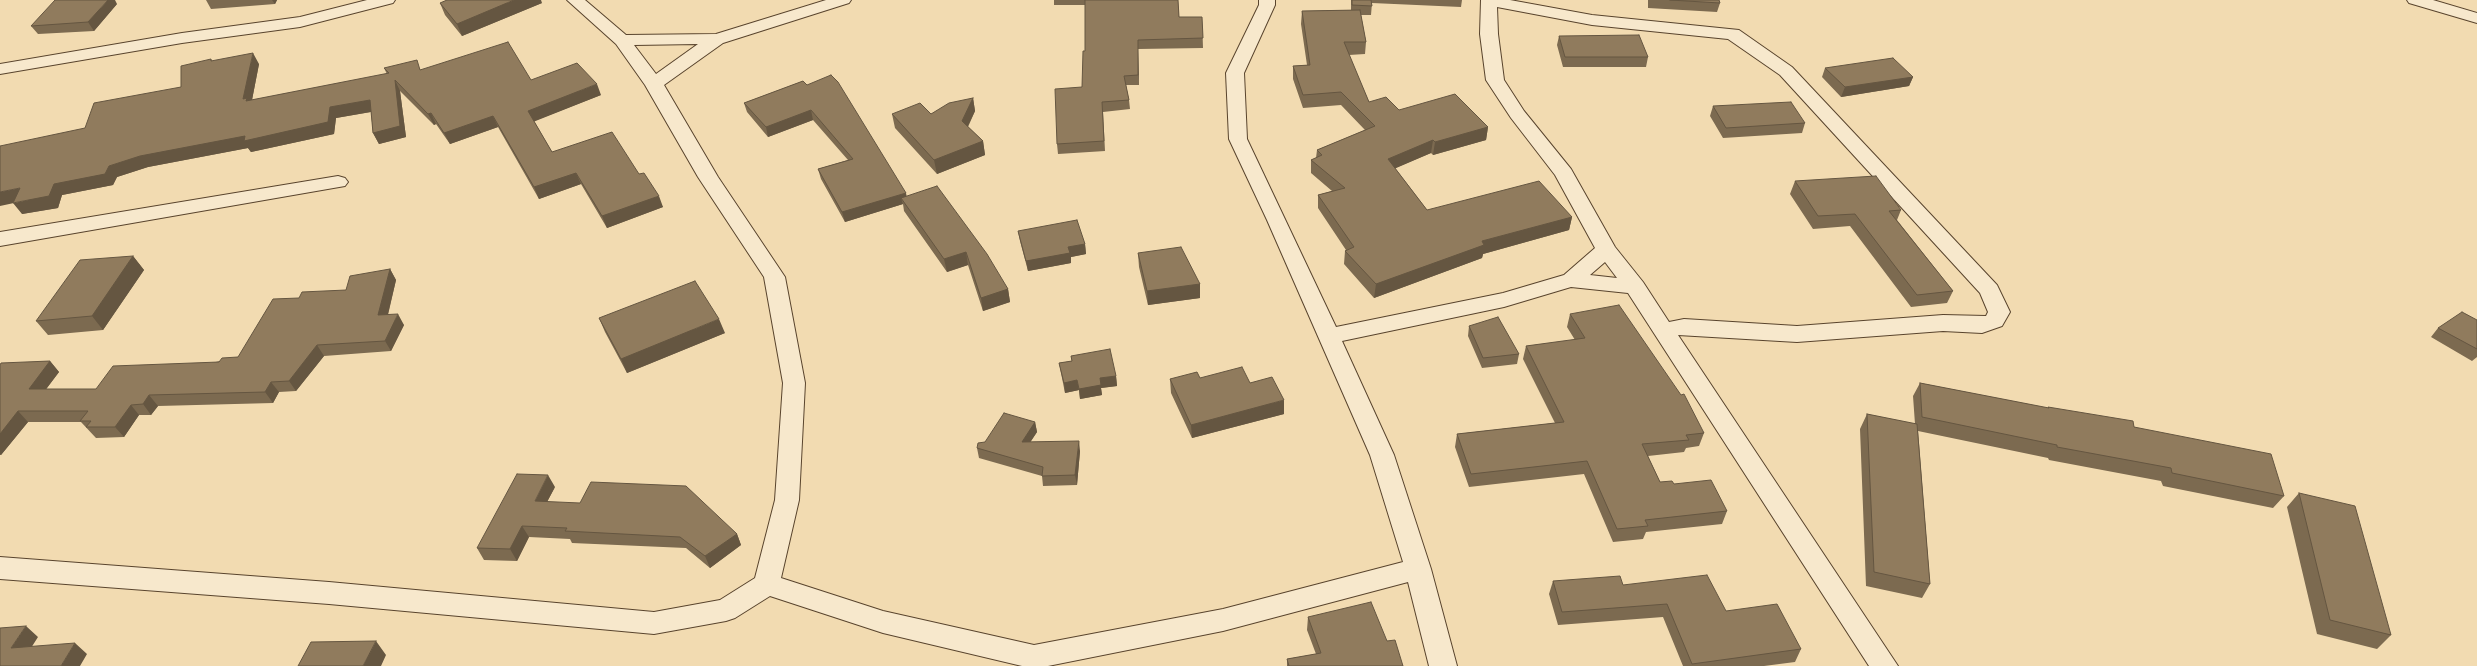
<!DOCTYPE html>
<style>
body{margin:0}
canvas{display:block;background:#f2dbb1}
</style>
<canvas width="2477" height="666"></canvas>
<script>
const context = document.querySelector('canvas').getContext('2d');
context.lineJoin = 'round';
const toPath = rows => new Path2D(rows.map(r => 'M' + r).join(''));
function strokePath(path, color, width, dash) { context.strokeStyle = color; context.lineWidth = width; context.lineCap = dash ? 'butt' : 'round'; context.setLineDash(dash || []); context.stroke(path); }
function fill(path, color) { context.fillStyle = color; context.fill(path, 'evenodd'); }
const minor = toPath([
 [367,0,395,0,393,3,300,27,182,43,0,74,0,64,182,33,300,17,367,0],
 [567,0,585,0,626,35,716,34,826,0,851,0,849,3,723,43,664,85,718,177,785,277,805,383,799,500,781,578,883,611,1034,645,1223,609,1403,562,1370,455,1267,220,1229,139,1226,73,1259,5,1259,0,1275,0,1275,5,1244,73,1247,139,1336,327,1503,293,1564,275,1595,248,1555,175,1511,118,1486,80,1480,34,1481,0,1510,0,1592,15,1739,30,1792,67,1997,285,2010,312,2002,326,1982,333,1943,331,1797,342,1678,335,1898,666,1869,666,1628,293,1571,287,1504,307,1342,341,1394,455,1431,569,1457,666,1429,666,1408,582,1223,631,1048,666,1022,666,883,633,770,596,735,618,726,621,654,634,329,604,0,579,0,557,329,582,654,612,720,600,755,578,775,500,783,383,764,277,698,177,645,85,616,44,567,0],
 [1497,7,1592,25,1728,39,1780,75,1980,293,1988,312,1986,316,1943,315,1797,326,1684,319,1669,322,1643,282,1615,247,1571,169,1524,111,1504,80,1498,34,1497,7],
 [698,44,656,74,634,45,698,44],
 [1605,262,1617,278,1590,275,1605,262],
 [2407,0,2433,0,2477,13,2477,23,2409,3,2407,0],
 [338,176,345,178,348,182,345,186,0,246,0,232,338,176]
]);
strokePath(minor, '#59442d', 2);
fill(minor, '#f7e8cc');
fill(toPath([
 [206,0,277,0,275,4,211,9],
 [1054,0,1178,0,1179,17,1202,17,1203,48,1138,49,1139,85,1126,85,1129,100,1130,109,1103,112,1105,151,1058,154,1057,144,1082,87,1085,51,1085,5,1054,5],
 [1351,0,1462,0,1461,7,1372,3,1371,15,1361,15,1366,42,1365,54,1349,55,1369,102,1399,110,1488,127,1486,140,1433,155,1431,153,1395,168,1427,210,1572,217,1569,230,1483,254,1482,258,1374,298,1344,264,1345,251,1346,250,1318,208,1318,195,1332,191,1311,173,1311,160,1316,158,1317,150,1365,130,1341,105,1303,108,1293,79,1293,66,1307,65,1301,24,1302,11,1351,10],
 [1648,0,1719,0,1720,3,1717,12,1648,8],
 [440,3,542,3,462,36,445,15],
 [117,4,94,31,38,34,31,26],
 [1559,36,1648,57,1646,67,1563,67,1557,45],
 [211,59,212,61,259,64,252,100,387,74,384,68,421,70,531,80,601,95,534,121,552,152,639,174,663,207,607,228,581,184,539,199,498,127,450,144,436,124,434,125,400,91,406,137,379,144,373,133,371,112,336,118,334,134,251,152,248,148,148,167,117,177,113,185,62,195,58,208,22,214,85,128,181,87],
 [1825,68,1913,77,1909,86,1841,97,1822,77],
 [803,81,906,193,906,197,1008,289,1010,302,983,311,968,265,947,272,904,211,903,204,845,222,821,179,818,169,848,160,813,120,768,137,747,112,744,103],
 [973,98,975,111,968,127,983,141,985,155,937,174,895,128,892,114,931,114],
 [1713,106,1805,123,1802,133,1723,138,1710,116],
 [1795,181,1901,210,1897,220,1953,291,1947,303,1911,307,1850,226,1813,229,1790,194],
 [1018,231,1085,244,1086,254,1071,257,1071,263,1028,271,1020,241],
 [1138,253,1200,284,1200,298,1148,305,1139,267],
 [133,256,144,270,103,330,48,335,36,321],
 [390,269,396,280,388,315,404,325,391,351,324,356,296,391,279,392,273,403,158,406,151,415,139,415,124,437,96,438,81,422,28,422,1,455,0,455,0,365,50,361,59,372,46,389,96,389,238,357,299,298,346,290],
 [1570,314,1704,433,1699,446,1686,448,1684,452,1648,456,1660,482,1674,484,1727,511,1722,524,1646,532,1643,539,1613,542,1584,474,1469,487,1455,447,1457,434,1555,423,1523,359,1526,346,1575,340,1567,327],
 [599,318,725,333,627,373,605,332],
 [2477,320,2477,357,2472,361,2431,337,2438,328],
 [1469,326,1519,354,1517,364,1482,368,1468,336],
 [1071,356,1116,376,1117,386,1101,388,1102,395,1080,399,1079,390,1065,393,1059,363,1072,361],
 [1200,378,1250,383,1284,414,1192,438,1171,393,1170,379],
 [1920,383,2048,408,2048,407,2134,427,2284,496,2273,508,2163,486,2161,481,2049,460,2048,458,1918,431,1930,584,1922,598,1866,586,1860,429,1867,414,1915,424,1913,396],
 [1035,422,1037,432,1030,442,1080,451,1077,485,1043,486,1042,476,979,458,977,448,985,442],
 [555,487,547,502,737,534,741,545,710,568,686,548,572,543,570,539,529,537,517,561,484,560,477,548],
 [2299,493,2391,635,2377,649,2317,634,2287,507],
 [1553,581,1623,585,1726,611,1801,649,1795,662,1764,666,1683,666,1663,617,1558,625,1549,594],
 [1308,617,1387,641,1403,666,1287,666,1287,659,1316,654,1307,630]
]), '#7c6a50');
fill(toPath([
 [108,0,115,0,117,4,94,31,88,22],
 [272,0,277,0,275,4],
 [514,0,541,0,542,3,462,36,457,24],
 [1138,40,1138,49,1139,85,1138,75],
 [253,53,259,64,251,105,243,99],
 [1913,77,1909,86,1841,97,1845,87],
 [395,80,400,91,406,137,379,144,373,133],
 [597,84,601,95,533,122,528,111],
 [973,98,975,111,964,134,962,121],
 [370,100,376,111,336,118,334,134,251,152,248,148,148,167,117,177,113,185,62,195,58,208,22,214,13,203,54,184,140,156,330,107],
 [811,110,813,120,768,137,766,127],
 [431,113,436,124,434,125,428,114],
 [493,116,498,127,450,144,444,133],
 [1488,127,1486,140,1433,155,1435,142],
 [1433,140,1431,153,1387,172,1388,159],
 [983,141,985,155,937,174,934,160],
 [576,173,581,184,539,199,534,187],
 [20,188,28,200,0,206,0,192],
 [906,193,908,203,901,198,903,204,845,222,842,212],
 [659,196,663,207,607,228,602,216],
 [1572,217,1569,230,1483,254,1482,258,1374,298,1376,284,1482,241],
 [1085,244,1086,254,1071,257,1071,263,1028,271,1026,261,1068,247],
 [966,252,968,265,947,272,944,259],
 [133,256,144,270,103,330,92,316],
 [390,269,396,280,385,326,378,315],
 [1200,284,1200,298,1148,305,1147,291],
 [1008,289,1010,302,983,311,981,298],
 [398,314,404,325,391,351,385,341],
 [719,319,725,333,627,373,621,359],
 [317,345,324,356,296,391,289,381],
 [50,361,59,372,38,400,29,389],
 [1116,376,1117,386,1101,388,1102,395,1080,399,1079,389,1100,378],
 [1077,380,1079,390,1065,393,1064,383],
 [271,382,279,392,273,403,265,392],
 [149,395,158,406,151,415,143,404],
 [1284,400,1284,414,1192,438,1191,425],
 [131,405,139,415,124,437,115,427],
 [18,411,28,422,1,455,0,454,0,434],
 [1035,422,1037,432,1024,452,1022,442],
 [1079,441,1080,451,1077,485,1075,475],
 [548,475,555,487,541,513,535,501],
 [522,526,529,537,517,561,510,549],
 [737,534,741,545,710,568,705,556],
 [26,626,38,637,24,659,11,648],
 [376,641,386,655,381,666,363,666],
 [75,643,87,654,80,666,61,666]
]), '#655641');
const building = toPath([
 [55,0,108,0,88,22,31,26,55,0],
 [447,0,514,0,457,24,440,3,447,0],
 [1085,0,1178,0,1179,17,1202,17,1203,38,1138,40,1138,75,1124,76,1129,100,1102,102,1104,141,1057,144,1055,89,1082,87,1083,51,1085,51,1085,0],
 [1352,0,1371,0,1372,6,1352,5,1352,0],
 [1670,0,1719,0,1720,3,1670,0],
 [1360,10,1366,42,1344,42,1369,102,1386,97,1399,110,1455,94,1488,127,1435,142,1433,140,1388,159,1427,210,1539,181,1572,217,1482,241,1484,245,1376,284,1345,251,1354,247,1318,195,1345,188,1311,160,1322,155,1317,150,1375,126,1341,92,1303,95,1293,66,1310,65,1302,11,1360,10],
 [1639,35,1648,57,1565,57,1559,36,1639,35],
 [508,42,531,80,577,63,597,84,528,111,552,152,612,132,639,174,644,173,659,196,602,216,576,173,534,187,493,116,444,133,431,113,428,114,395,80,400,126,373,133,370,100,330,107,328,122,244,141,245,136,140,156,109,166,105,174,54,184,49,196,13,203,20,188,0,192,0,146,85,128,94,103,181,87,181,66,211,59,211,61,253,53,243,99,247,98,246,101,389,73,384,68,417,60,420,70,508,42],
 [1893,58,1913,77,1845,87,1825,68,1893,58],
 [831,75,838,82,906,193,842,212,818,169,853,159,811,110,766,127,744,103,803,81,807,85,831,75],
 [973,98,962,121,983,141,934,160,892,114,920,103,931,114,949,103,973,98],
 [1791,102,1805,123,1726,128,1713,106,1791,102],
 [1876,176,1901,210,1889,211,1953,291,1917,295,1855,214,1818,216,1795,181,1876,176],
 [937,186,987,254,1008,289,981,298,966,252,944,259,901,198,937,186],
 [1077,220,1085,244,1068,247,1070,253,1026,261,1018,231,1077,220],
 [1181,247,1200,284,1147,291,1138,253,1181,247],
 [133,256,92,316,36,321,80,260,133,256],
 [390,269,378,315,398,314,385,341,317,345,289,381,271,382,265,392,149,395,143,404,131,405,115,427,86,427,91,421,80,421,88,411,18,411,0,434,0,365,1,363,50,361,29,389,96,389,113,366,219,362,222,358,238,357,273,299,299,298,302,292,346,290,350,276,390,269],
 [695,281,719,319,621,359,599,318,695,281],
 [1619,305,1681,395,1684,394,1704,433,1686,435,1689,440,1642,444,1660,482,1672,481,1674,484,1711,480,1727,511,1645,520,1648,526,1617,529,1587,461,1471,474,1457,434,1564,422,1526,346,1585,338,1570,314,1619,305],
 [2462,312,2477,320,2477,349,2438,328,2462,312],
 [1498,317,1519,354,1483,358,1469,326,1498,317],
 [1110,349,1116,376,1100,378,1101,385,1079,389,1077,380,1064,383,1059,363,1072,361,1071,356,1110,349],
 [1242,367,1250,383,1272,377,1284,400,1191,425,1170,379,1197,372,1200,378,1242,367],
 [1920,383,2049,408,2048,407,2133,421,2134,427,2271,454,2284,496,2172,473,2171,468,2057,447,2057,445,1922,417,1920,383],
 [1004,413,1035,422,1022,442,1079,441,1075,475,1042,476,1043,467,977,448,978,443,985,442,1004,413],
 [1867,414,1917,424,1930,584,1874,572,1867,414],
 [517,474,548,475,535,501,580,503,591,482,686,486,737,534,705,556,680,537,565,531,567,528,522,526,510,549,477,548,517,474],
 [2299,493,2355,506,2391,635,2330,620,2299,493],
 [1707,575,1726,611,1777,604,1801,649,1692,664,1667,604,1562,612,1553,581,1620,576,1623,585,1707,575],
 [1371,602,1387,641,1395,640,1403,666,1289,666,1287,659,1321,653,1308,617,1371,602],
 [26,626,11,648,75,643,61,666,0,666,0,628,26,626],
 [376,641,363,666,298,666,311,642,376,641]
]);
fill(building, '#907b5d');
strokePath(building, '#655641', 1);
</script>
